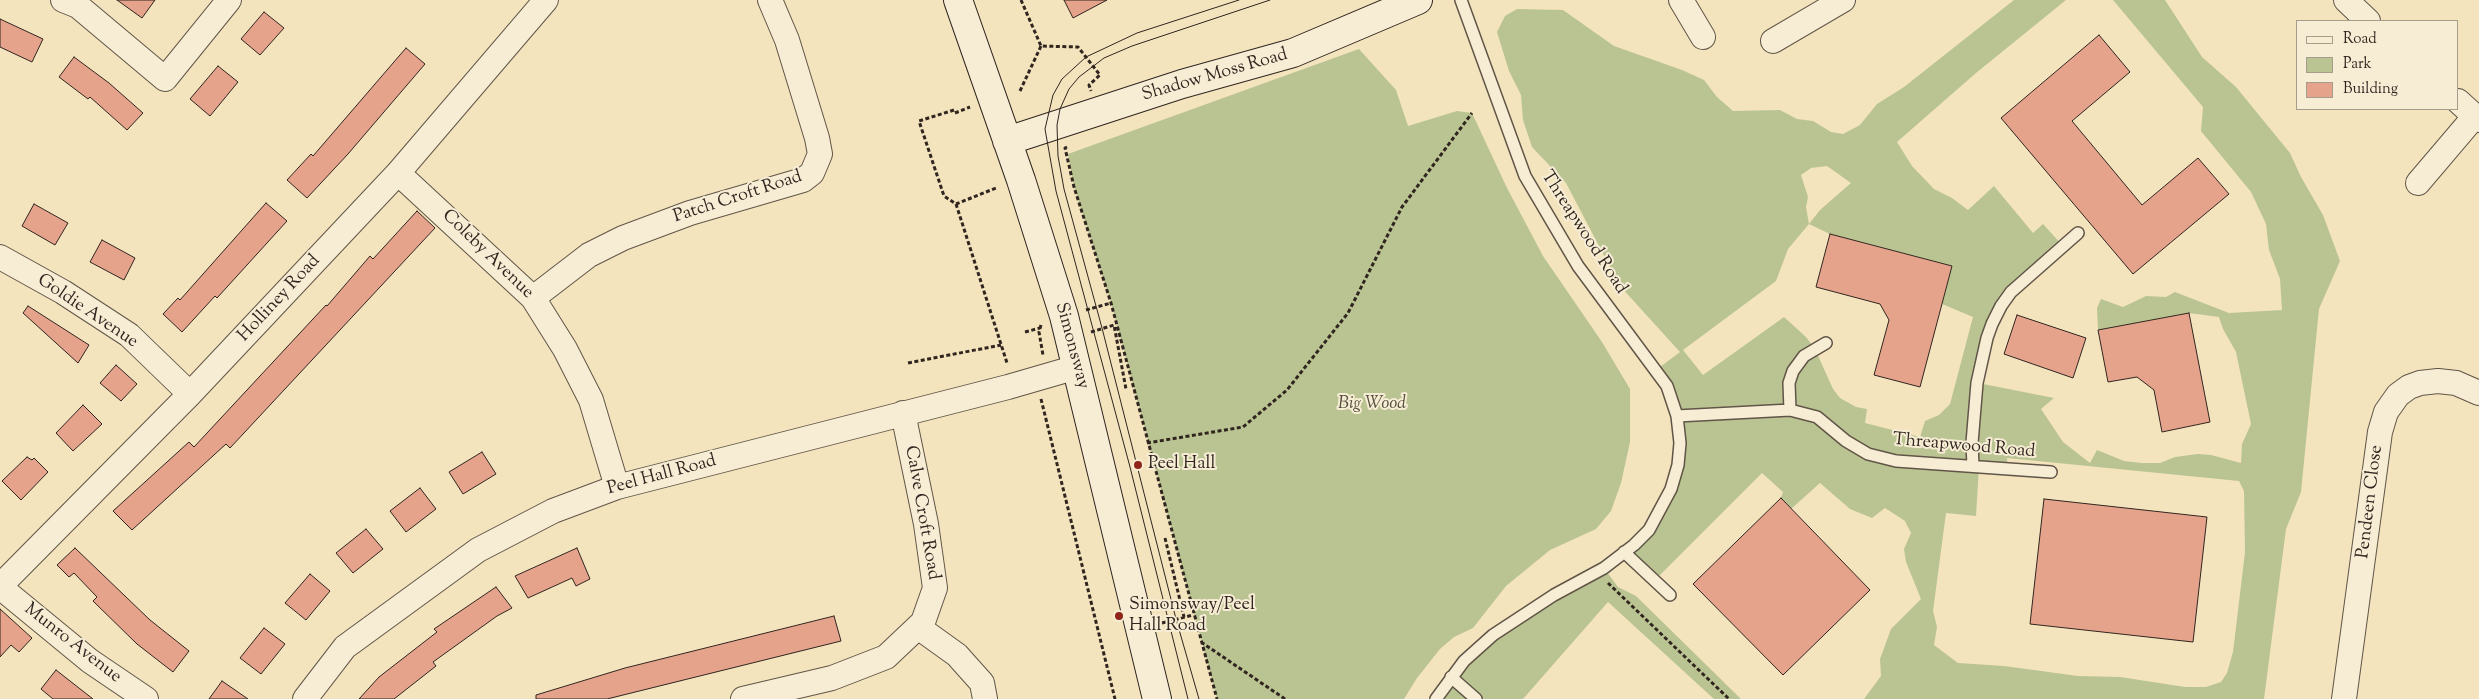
<!DOCTYPE html>
<style>
body{margin:0}
#map{position:relative;width:2479px;height:699px;overflow:hidden;background:#f3e4be;font-family:"Sorts Mill Goudy",serif}
canvas{display:block}
.legend{position:absolute;left:2296px;top:20px;width:162px;height:90px;box-sizing:border-box;background:#f7edd5;border:1px solid #a79d8c;margin:0;padding:6px 9px;list-style:none;font-size:15px;color:#30251f}
.legend li{display:flex;align-items:center;gap:10px;height:25px}
.legend b{width:25px;border:1px solid #a79d8c}
</style>
<div id="map">
<canvas width="2479" height="699"></canvas>
<ul class="legend">
<li><b style="height:6px;background:#f7edd5"></b>Road</li>
<li><b style="height:14px;background:#bac492"></b>Park</li>
<li><b style="height:14px;background:#e6a38c"></b>Building</li>
</ul>
</div>
<script>
const context = document.querySelector('canvas').getContext('2d');
context.lineJoin = 'round';
function fill(path, color) { context.fillStyle = color; context.fill(path, 'evenodd'); }
const toPath = rows => new Path2D(rows.map(r => 'M' + r).join(''));
function strokePath(path, color, width, dash) { context.strokeStyle = color; context.lineWidth = width; context.lineCap = dash ? 'butt' : 'round'; context.setLineDash(dash || []); context.stroke(path); }
function drawText(font, color, halo, rows, align = 'center') {
  context.font = font + ' "Sorts Mill Goudy",serif'; context.lineWidth = 4; context.setLineDash([]); context.textBaseline = 'middle'; context.strokeStyle = halo; context.fillStyle = color; for (const [text, x, y, turn = 0] of rows) {
    context.save(); context.translate(x, y); context.rotate((+turn || 0) * Math.PI / 180); context.textAlign = isNaN(turn) ? turn : align; if (halo) context.strokeText(text, 0, 0); context.fillText(text, 0, 0); context.restore();
  }
}
fill(toPath([
 [2014,0,2066,0,1976,73,1897,142,1912,166,1934,189,1952,198,1968,210,1994,186,2033,233,2043,224,2063,246,2001,306,1978,383,2054,398,2041,409,2063,442,2090,463,2097,450,2124,461,2142,463,2160,463,2175,457,2198,454,2211,455,2241,463,2242,444,2251,424,2236,352,2223,329,2219,317,2189,313,2098,330,2097,308,2101,299,2123,307,2146,296,2166,297,2175,292,2229,313,2282,310,2280,279,2269,250,2266,224,2251,192,2201,131,2203,107,2113,0,2165,0,2202,57,2236,87,2290,153,2301,177,2323,215,2340,261,2319,309,2301,492,2286,529,2264,699,1864,699,1881,676,1880,659,1891,629,1921,599,1906,562,1904,549,1911,533,1905,521,1885,508,1872,518,1850,509,1820,483,1791,509,1781,498,1783,492,1762,473,1654,581,1624,552,1661,511,1680,443,1656,370,1680,352,1620,286,1566,183,1532,147,1523,120,1521,95,1509,71,1497,32,1505,16,1517,9,1563,10,1614,46,1682,70,1704,80,1717,97,1733,111,1780,110,1797,119,1813,121,1831,132,1843,134,1860,125,1877,104,1904,87],
 [1827,166,1851,183,1820,210,1809,224,1806,207,1808,197,1801,175,1811,168],
 [1809,224,1830,234,1952,266,1942,304,1973,317,1950,404,1939,415,1925,421,1920,437,1865,423,1867,409,1856,407,1840,398,1833,389,1815,349,1806,337,1784,317,1703,375,1683,350,1776,281,1788,249],
 [2007,458,2239,481,2244,491,2245,552,2233,652,2227,673,2221,682,2206,687,2185,687,2120,677,2078,676,2004,666,1958,663,1934,645,1937,627,1933,611,1946,513,1976,516,1979,467,2008,469],
 [1359,49,1396,90,1408,126,1457,111,1472,113,1507,188,1543,256,1602,342,1630,389,1630,442,1621,483,1611,511,1596,529,1550,550,1506,586,1473,628,1454,637,1440,649,1417,678,1404,699,1217,699,1111,303,1074,187,1068,154],
 [1604,568,1618,587,1636,596,1741,699,1714,699,1608,602,1523,699,1436,699,1477,647]
]), '#bac492');
const building = toPath([
 [117,0,155,0,142,18,117,0],
 [1064,0,1107,0,1073,18,1064,0],
 [264,12,284,28,260,55,241,39,264,12],
 [0,19,43,39,32,62,0,47,0,19],
 [2099,35,2130,72,2072,121,2142,205,2198,158,2229,194,2133,274,2001,118,2099,35],
 [406,48,425,64,348,154,307,198,287,180,311,154,313,156,406,48],
 [74,57,109,83,143,113,127,130,90,97,88,99,59,77,74,57],
 [218,66,238,82,210,116,190,99,218,66],
 [266,203,287,221,217,298,215,296,182,332,163,314,178,298,180,300,266,203],
 [34,204,68,223,55,245,22,226,34,204],
 [417,211,435,228,230,448,226,444,132,530,113,511,189,442,194,447,326,305,327,306,370,256,373,259,417,211],
 [1830,234,1952,266,1920,387,1874,375,1889,320,1880,304,1816,287,1830,234],
 [102,240,135,258,124,280,90,262,102,240],
 [28,306,89,345,78,363,23,313,28,306],
 [2189,313,2210,422,2162,432,2154,390,2137,377,2108,382,2098,330,2189,313],
 [2017,315,2086,338,2073,378,2004,354,2017,315],
 [116,365,137,384,121,401,100,383,116,365],
 [83,405,102,424,73,451,56,433,83,405],
 [482,452,496,474,463,494,449,472,482,452],
 [27,457,32,460,34,458,48,472,21,500,2,481,27,457],
 [420,488,436,509,406,532,390,511,420,488],
 [1781,498,1870,590,1783,675,1693,584,1781,498],
 [2044,499,2207,517,2193,642,2030,624,2044,499],
 [366,529,383,549,353,573,336,553,366,529],
 [75,548,150,620,189,651,173,672,137,644,93,601,97,597,74,573,69,577,57,565,75,548],
 [577,548,590,579,576,586,572,578,528,598,515,576,577,548],
 [310,574,330,591,306,620,285,603,310,574],
 [496,587,512,608,497,616,433,662,436,666,394,699,359,699,379,677,437,632,434,629,496,587],
 [0,609,32,638,19,652,11,645,0,657,0,609],
 [834,616,841,641,607,699,536,699,536,695,625,668,834,616],
 [264,628,285,644,261,674,240,658,264,628],
 [56,670,93,699,53,699,41,689,56,670],
 [222,681,248,699,209,699,222,681]
]);
fill(building, '#e6a38c');
strokePath(building, '#30251f', 1);
const lane = toPath([
 [1790,410,1789,383,1793,371,1804,356,1826,343],
 [1677,416,1790,410,1817,417,1846,441,1868,454,1896,461,2051,472],
 [1973,466,1972,443,1977,383,1987,338,1992,324,2001,306,2011,292,2078,233],
 [1624,552,1670,595],
 [1451,677,1476,699],
 [1436,699,1464,661,1493,635,1554,595,1604,568,1634,545,1649,530,1671,489,1678,465,1680,443,1677,416,1667,386,1578,266,1525,176,1461,0]
]);
const street = toPath([
 [63,0,78,6,165,79,229,0],
 [1681,0,1703,37],
 [2346,0,2368,21],
 [1773,41,1843,0],
 [2458,101,2479,120],
 [398,173,533,298,565,349,591,400,617,487],
 [2418,183,2475,116],
 [0,257,63,292,129,335,190,394],
 [533,298,589,255,623,238,690,213,803,180,812,173,820,154,817,138,787,40,770,0],
 [0,586,190,394,398,173,546,0],
 [0,587,90,661,146,699],
 [918,627,957,655,982,683,985,699],
 [305,699,345,647,478,550,553,511,617,487,1008,387,1077,367],
 [743,699,832,678,886,657,923,622,935,588,926,524,903,413],
 [2344,699,2380,432,2386,412,2398,395,2409,387,2420,383,2438,381,2456,383,2479,393]
]);
const secondary = toPath([
 [958,0,1021,180,1064,316,1157,699],
 [1007,141,1182,84,1293,53,1418,0]
]);
strokePath(lane, '#615547', 14);
strokePath(street, '#615547', 26);
strokePath(secondary, '#30251f', 30);
strokePath(toPath([
 [1021,0,1041,46,1078,47,1100,75,1089,85,1091,91],
 [1020,91,1041,46],
 [954,110,919,121,944,196,956,204,996,188],
 [955,113,970,107],
 [1067,147,1065,148,1074,187,1111,303,1217,699],
 [956,204,1007,363],
 [1086,310,1111,303],
 [1041,325,1039,332,1043,355],
 [1025,332,1040,328],
 [1091,332,1114,325,1126,389],
 [908,363,1001,345],
 [1041,399,1115,699],
 [1147,443,1243,427,1287,390,1348,313,1402,207,1472,113],
 [1165,538,1184,617],
 [1608,583,1729,699],
 [1162,623,1193,615],
 [1201,642,1285,699]
]), '#30251f', 3, [4, 2.5]);
strokePath(lane, '#f7edd5', 11);
strokePath(street, '#f7edd5', 24);
strokePath(secondary, '#f7edd5', 28);
strokePath(toPath([
 [1188,699,1130,467,1056,191,1045,129,1053,95,1062,79,1086,57,1137,33,1239,0],
 [1199,699,1176,619,1102,328,1064,189,1058,156,1057,125,1060,109,1069,89,1079,77,1104,58,1132,46,1270,0]
]), '#30251f', 1);
for (const [x, y, r, color] of [
 [1138,465,5,"#8f2418"],
 [1119,616,5,"#8f2418"]
]) { const dot = new Path2D(); dot.arc(x, y, r, 0, 2 * Math.PI); context.fillStyle = color; context.fill(dot); strokePath(dot, '#f7edd5', 2); }
drawText('18px', '#30251f', '#f7edd5', [
 ["Shadow Moss Road",1215,76,-16],
 ["Patch Croft Road",738,198,-18],
 ["Threapwood Road",1583,233,57],
 ["Coleby Avenue",487,255,44],
 ["Holliney Road",280,299,-47],
 ["Goldie Avenue",87,312,34],
 ["Simonsway",1071,346,75],
 ["Threapwood Road",1964,447,5],
 ["Peel Hall Road",662,476,-15],
 ["Pendeen Close",2371,502,-83],
 ["Calve Croft Road",921,513,80],
 ["Munro Avenue",72,644,38]
]);
drawText('italic 18px', '#524d3c', '#f7edd5', [
 ["Big Wood",1372,405]
]);
drawText('18px', '#30251f', '#f7edd5', [
 ["Peel Hall",1148,465],
 ["Simonsway/Peel",1129,606],
 ["Hall Road",1129,627]
], 'left');
</script>
